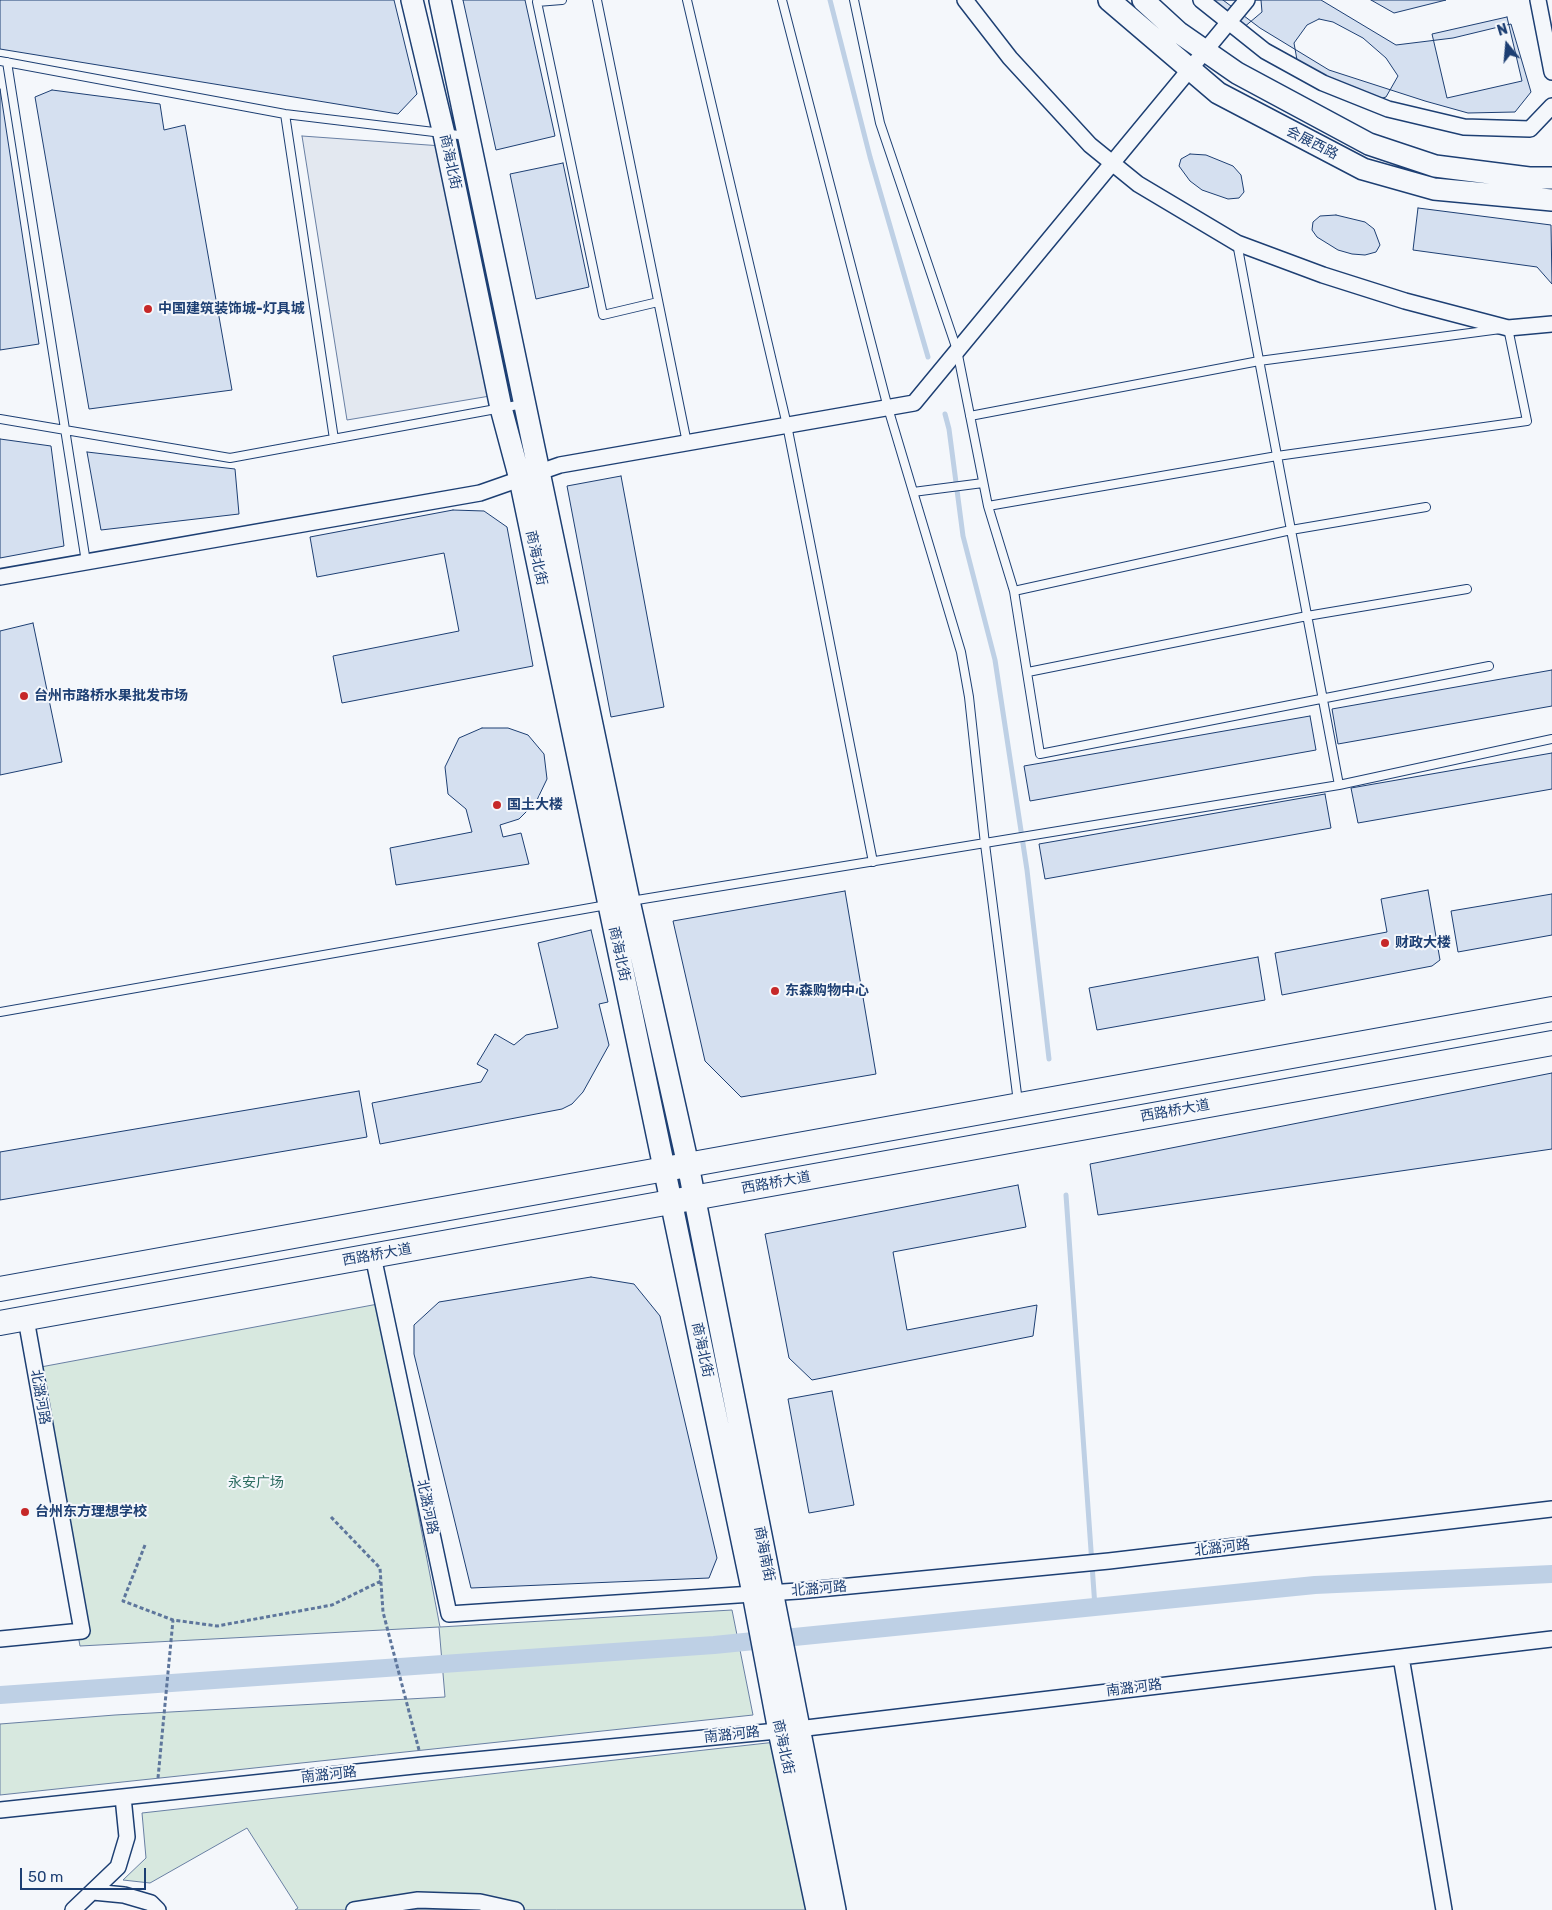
<!DOCTYPE html>
<meta charset="utf-8">
<style>
body{margin:0}
#map{position:relative;width:1552px;height:1910px;overflow:hidden;background:#f4f7fb;font-family:Rubik,sans-serif}
canvas{display:block}
.north{position:absolute;left:1482px;top:20px;width:50px;height:50px;-webkit-text-stroke:4px #f4f7fb;paint-order:stroke;rotate:343deg;font-size:14px;font-weight:700;line-height:20px;text-align:center;color:#1d3f73}
.north::after{content:'';display:block;margin:auto;width:18px;height:22px;background:#1d3f73;clip-path:polygon(50% 0,100% 100%,50% 72%,0 100%)}
.scale{position:absolute;left:20px;top:1868px;width:126px;height:22px;box-sizing:border-box;border:2px solid #1d3f73;border-top:0;padding-left:6px;font-size:15px;line-height:18px;white-space:nowrap;color:#1d3f73;-webkit-text-stroke:4px #f4f7fb;paint-order:stroke}
</style>
<div id="map">
<canvas width="1552" height="1910"></canvas>
<div class="north">N</div>
<div class="scale">50 m</div>
</div>
<script>
const context = document.querySelector('canvas').getContext('2d');
context.lineJoin = 'round';
function fill(path, color) { context.fillStyle = color; context.fill(path, 'evenodd'); }
const toPath = rows => new Path2D(rows.map(r => 'M' + r).join(''));
function strokePath(path, color, width, dash) { context.strokeStyle = color; context.lineWidth = width; context.lineCap = dash ? 'butt' : 'round'; context.setLineDash(dash || []); context.stroke(path); }
function drawText(font, color, halo, rows, align = 'center') {
  context.font = font + ' Rubik,"Noto Sans SC",sans-serif'; context.lineWidth = 4; context.setLineDash([]); context.textBaseline = 'middle'; context.strokeStyle = halo; context.fillStyle = color; for (const [text, x, y, turn = 0] of rows) {
    context.save(); context.translate(x, y); context.rotate((+turn || 0) * Math.PI / 180); context.textAlign = isNaN(turn) ? turn : align; if (halo) context.strokeText(text, 0, 0); context.fillText(text, 0, 0); context.restore();
  }
}
const green = toPath([
 [378,1304,440,1627,732,1610,753,1715,0,1795,0,1724,115,1715,445,1697,439,1627,80,1646,30,1369,378,1304],
 [785,1741,818,1910,295,1910,298,1908,247,1828,150,1883,123,1880,146,1858,142,1813,785,1741]
]);
fill(green, '#d7e8df');
strokePath(green, '#687fa3', 1);
const parking = toPath([
 [302,136,442,146,490,396,347,420,302,136]
]);
fill(parking, '#e3e8f0');
strokePath(parking, '#687fa3', 1);
strokePath(toPath([
 [830,0,870,157,928,357],
 [945,414,949,429,963,536,995,660,1027,870,1049,1059],
 [1066,1195,1095,1607]
]), '#bed0e5', 5);
strokePath(toPath([
 [0,1695,714,1645,1315,1585,1552,1574]
]), '#bed0e5', 18);
const building = toPath([
 [0,0,394,0,417,94,398,114,0,49,0,0],
 [463,0,525,0,555,136,496,150,463,0],
 [1196,0,1261,0,1262,12,1243,28,1196,0],
 [1223,0,1321,0,1396,45,1453,38,1511,24,1531,92,1515,112,1468,113,1425,101,1329,70,1260,28,1223,0],
 [1371,0,1446,0,1394,13,1371,0],
 [1507,17,1522,81,1447,98,1432,34,1507,17],
 [1319,19,1333,22,1363,38,1386,58,1398,76,1386,97,1373,101,1308,73,1297,60,1294,43,1307,25,1319,19],
 [0,89,39,344,0,350,0,89],
 [52,90,160,104,164,130,185,125,232,390,89,409,35,97,52,90],
 [1190,154,1206,155,1233,166,1241,175,1244,192,1239,198,1228,199,1202,190,1190,181,1179,166,1181,159,1190,154],
 [563,163,589,287,536,299,510,174,563,163],
 [1418,208,1551,225,1552,284,1537,267,1413,250,1418,208],
 [1336,215,1365,222,1374,229,1380,245,1376,252,1365,255,1352,254,1338,250,1317,237,1312,230,1313,222,1320,216,1336,215],
 [0,439,51,446,64,546,0,558,0,439],
 [87,452,235,469,239,514,101,530,87,452],
 [621,476,664,707,611,717,567,486,621,476],
 [453,510,484,511,507,527,533,666,342,703,333,656,459,631,444,553,317,577,310,537,453,510],
 [33,623,62,762,0,775,0,631,33,623],
 [1552,670,1552,706,1338,744,1332,709,1552,670],
 [1310,716,1316,750,1030,801,1024,766,1310,716],
 [482,728,508,728,528,735,544,754,547,779,536,802,519,819,500,825,503,837,521,833,529,864,396,885,390,848,472,832,466,809,448,794,445,767,459,738,482,728],
 [1552,753,1552,789,1358,823,1351,788,1552,753],
 [1325,794,1331,828,1045,879,1039,844,1325,794],
 [1428,890,1440,960,1432,966,1282,995,1275,953,1387,932,1381,899,1428,890],
 [845,891,876,1074,741,1097,705,1061,673,921,845,891],
 [1552,894,1552,935,1458,952,1451,911,1552,894],
 [591,930,608,1002,599,1004,609,1045,583,1092,572,1104,562,1109,380,1144,372,1103,481,1082,488,1070,477,1064,495,1034,514,1045,526,1035,558,1028,538,943,591,930],
 [1258,957,1265,1000,1097,1030,1089,988,1258,957],
 [1552,1073,1552,1149,1098,1215,1090,1164,1552,1073],
 [359,1091,367,1137,0,1200,0,1152,359,1091],
 [1018,1185,1026,1227,893,1252,907,1330,1037,1305,1033,1336,812,1380,789,1358,765,1234,1018,1185],
 [591,1277,634,1284,660,1316,717,1558,709,1578,471,1588,414,1354,414,1325,439,1302,591,1277],
 [832,1391,854,1505,809,1513,788,1399,832,1391]
]);
fill(building, '#d5e0f0');
strokePath(building, '#1d3f73', 1);
const lane = toPath([
 [562,0,537,2,603,315,658,302],
 [597,0,687,443],
 [687,0,787,425,873,862],
 [782,0,888,408,961,652,969,697,985,844,1018,1102],
 [854,0,880,123,957,350,988,506,1014,591,1040,754,1489,666],
 [0,61,285,114,467,136],
 [7,62,86,562],
 [285,114,334,439],
 [1237,243,1339,785],
 [970,416,1259,361,1508,328,1527,421,1277,456,988,506],
 [0,419,230,458,523,404],
 [913,492,983,483],
 [1014,591,1291,530,1426,507],
 [1028,672,1307,616,1467,589],
 [631,901,1339,785,1552,739],
 [0,1012,607,905]
]);
const street = toPath([
 [965,0,1010,58,1090,145,1138,184,1237,243,1323,275,1405,301,1508,328,1552,324],
 [1201,0,1265,51,1323,83,1388,109,1464,127,1530,129,1552,106],
 [1538,0,1552,72],
 [0,577,480,493,560,465,914,403,1247,0],
 [373,1256,449,1614,798,1591,1109,1561,1552,1509],
 [0,1639,82,1631,26,1319],
 [1401,1657,1444,1910],
 [0,1810,423,1765,798,1729,1552,1639],
 [93,1892,124,1895,151,1903,158,1910],
 [73,1910,118,1867,127,1837,123,1797],
 [354,1910,418,1900,480,1902,516,1910]
]);
const secondary = toPath([
 [412,0,444,134,501,408,520,479,753,1593,779,1731,817,1910],
 [440,0,629,901,688,1165,835,1910],
 [1109,0,1218,93,1363,169,1434,189,1552,200],
 [1143,0,1178,32,1237,73,1369,144,1435,166,1529,178,1552,178]
]);
const primary = toPath([
 [0,1289,1552,1009],
 [0,1323,1552,1043]
]);
strokePath(lane, '#1d3f73', 10);
strokePath(street, '#1d3f73', 18);
strokePath(secondary, '#1d3f73', 24);
strokePath(primary, '#1d3f73', 26);
strokePath(toPath([
 [331,1517,380,1568,383,1612,419,1750],
 [145,1545,123,1601,173,1620,217,1626,332,1605,381,1581],
 [158,1778,173,1620]
]), '#5e769c', 3, [4, 2.5]);
strokePath(lane, '#f4f7fb', 8);
strokePath(street, '#f4f7fb', 15);
strokePath(secondary, '#f4f7fb', 21);
strokePath(primary, '#f4f7fb', 24);
for (const [x, y, r, color] of [
 [148,309,5,"#c62828"],
 [24,696,5,"#c62828"],
 [497,805,5,"#c62828"],
 [1385,943,5,"#c62828"],
 [775,991,5,"#c62828"],
 [25,1512,5,"#c62828"]
]) { const dot = new Path2D(); dot.arc(x, y, r, 0, 2 * Math.PI); context.fillStyle = color; context.fill(dot); strokePath(dot, '#f4f7fb', 2); }
drawText('14px', '#1d3f73', '#f4f7fb', [
 ["会展西路",1312,143,27],
 ["商海北街",450,162,78],
 ["商海北街",536,558,78],
 ["商海北街",619,954,78],
 ["西路桥大道",1175,1111,-10],
 ["西路桥大道",776,1183,-10],
 ["西路桥大道",377,1255,-10],
 ["商海北街",702,1350,78],
 ["北潞河路",40,1397,80],
 ["北潞河路",427,1507,78],
 ["北潞河路",1222,1548,-7],
 ["商海南街",764,1554,79],
 ["北潞河路",819,1589,-5],
 ["南潞河路",1134,1688,-7],
 ["南潞河路",732,1735,-6],
 ["商海北街",783,1747,78],
 ["南潞河路",329,1775,-6]
]);
drawText('bold 14px', '#1d3f73', '#f4f7fb', [
 ["中国建筑装饰城-灯具城",158,309],
 ["台州市路桥水果批发市场",34,696],
 ["国土大楼",507,805],
 ["财政大楼",1395,943],
 ["东森购物中心",785,991],
 ["台州东方理想学校",35,1512]
], 'left');
drawText('14px', '#2c6c60', '#f4f7fb', [
 ["永安广场",256,1483]
]);
</script>
